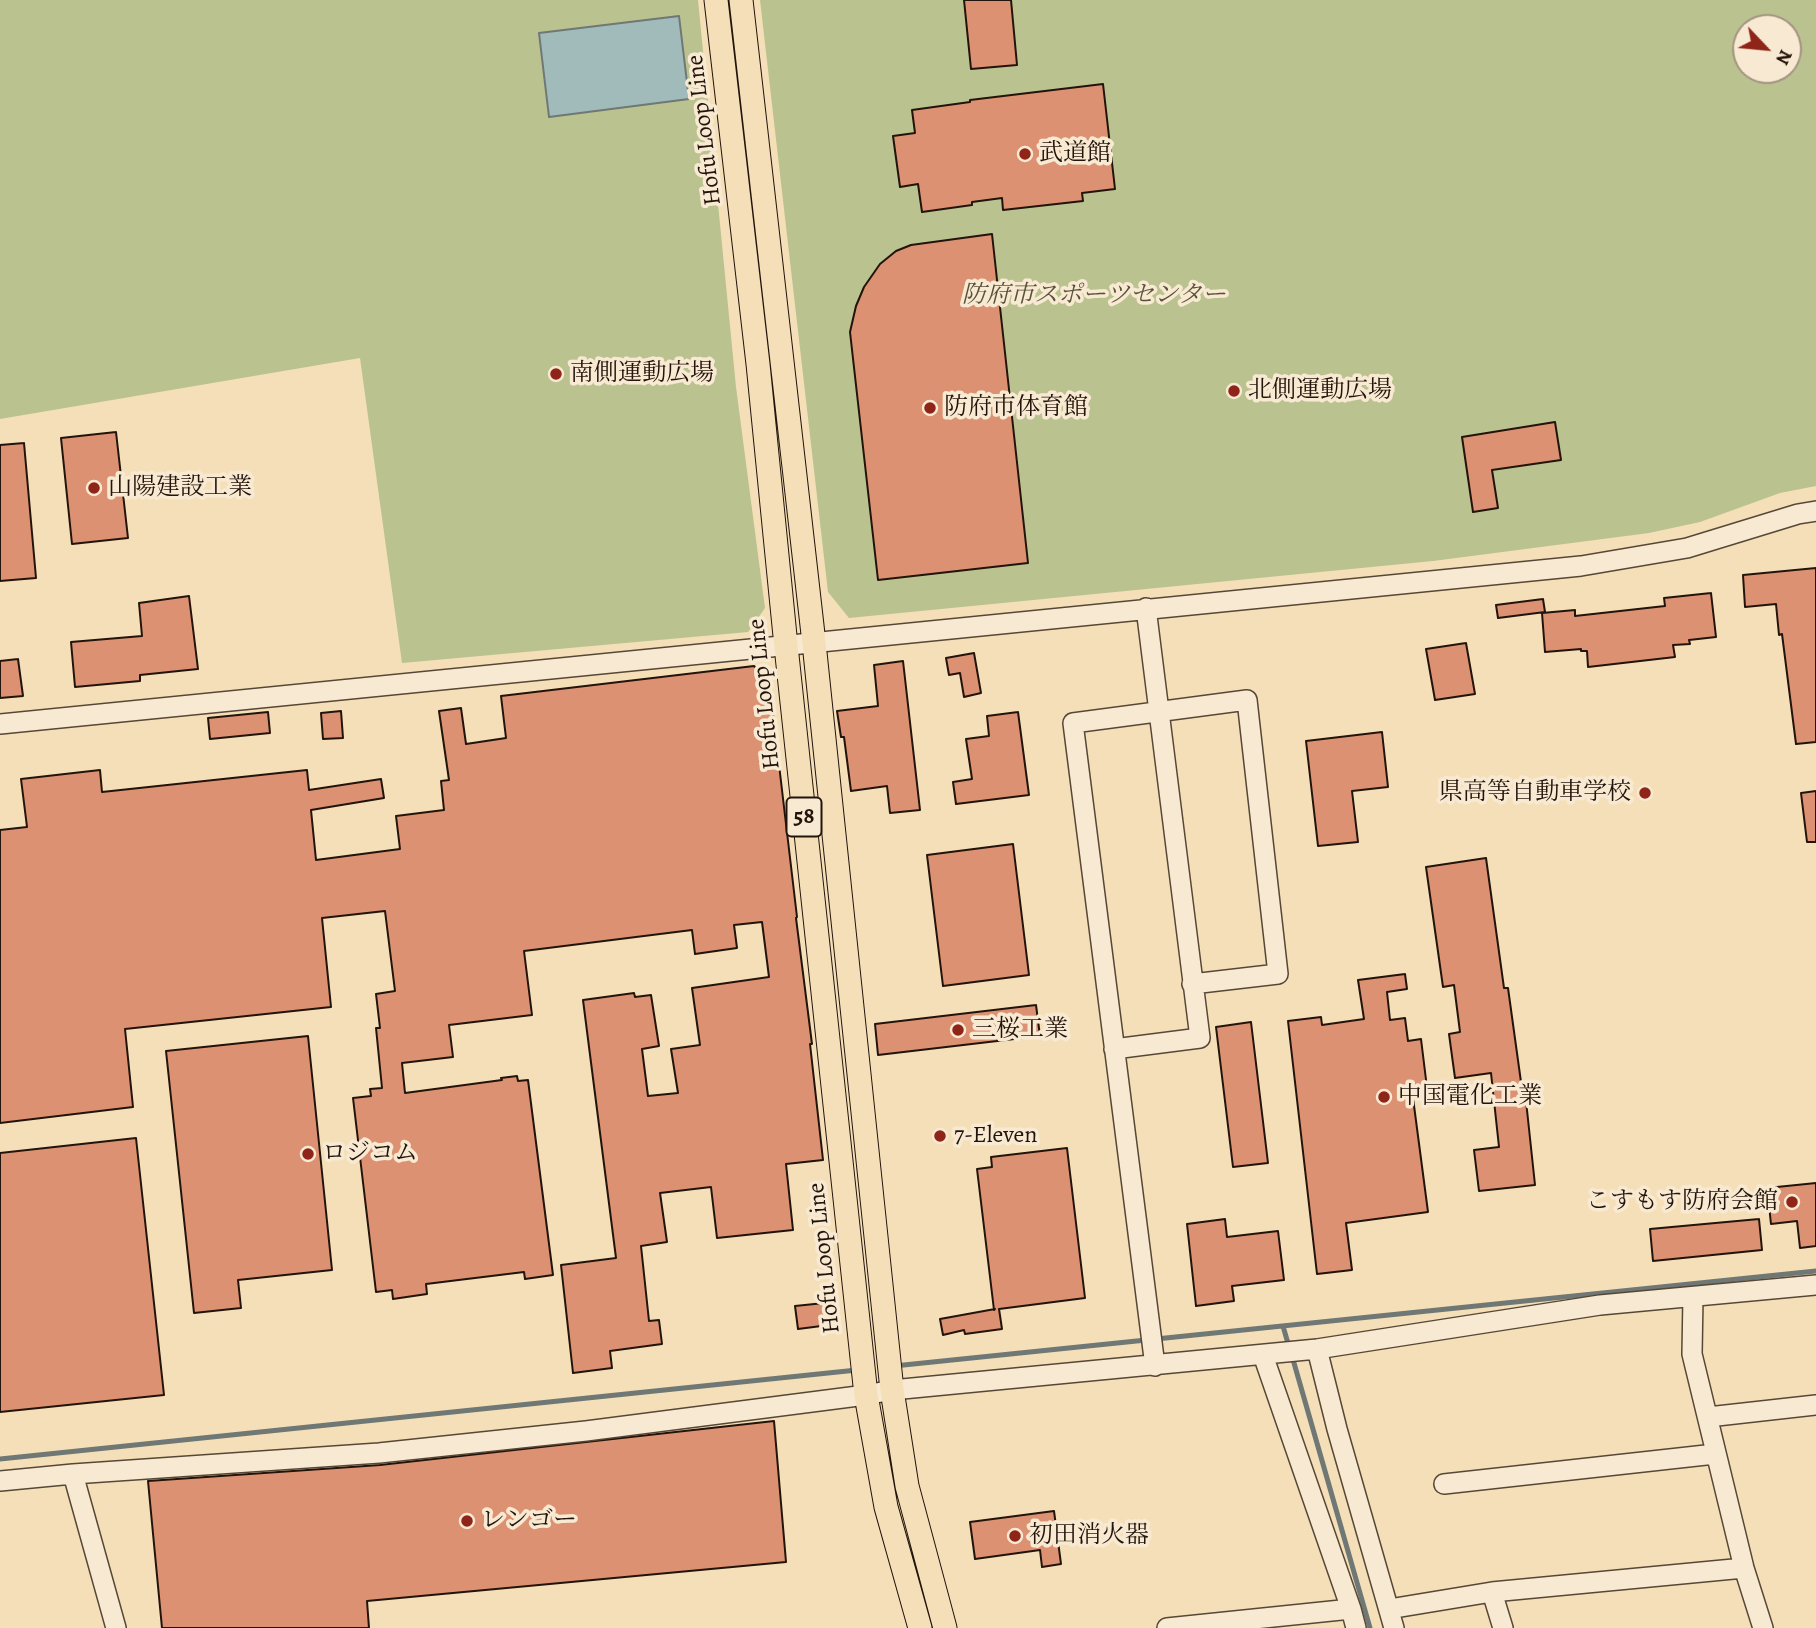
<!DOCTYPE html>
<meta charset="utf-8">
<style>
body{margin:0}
#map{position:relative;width:1816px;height:1628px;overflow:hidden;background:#f4dfb9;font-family:Alegreya,serif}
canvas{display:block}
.north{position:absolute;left:1732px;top:14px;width:70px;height:70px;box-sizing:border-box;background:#f8ead2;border:2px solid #a39482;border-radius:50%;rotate:116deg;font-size:19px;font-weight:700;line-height:28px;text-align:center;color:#23140b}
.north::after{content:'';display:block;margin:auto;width:24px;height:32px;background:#8f2418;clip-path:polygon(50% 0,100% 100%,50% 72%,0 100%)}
</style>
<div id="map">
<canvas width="1816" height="1628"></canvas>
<div class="north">N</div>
</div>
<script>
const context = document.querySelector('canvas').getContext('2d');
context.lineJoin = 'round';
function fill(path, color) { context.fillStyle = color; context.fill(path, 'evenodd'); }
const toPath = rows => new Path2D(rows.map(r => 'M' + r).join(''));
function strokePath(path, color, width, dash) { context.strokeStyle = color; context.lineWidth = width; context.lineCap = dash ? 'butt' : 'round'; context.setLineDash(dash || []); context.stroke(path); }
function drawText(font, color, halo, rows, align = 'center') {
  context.font = font + ' Alegreya,"Noto Serif JP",serif'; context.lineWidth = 7; context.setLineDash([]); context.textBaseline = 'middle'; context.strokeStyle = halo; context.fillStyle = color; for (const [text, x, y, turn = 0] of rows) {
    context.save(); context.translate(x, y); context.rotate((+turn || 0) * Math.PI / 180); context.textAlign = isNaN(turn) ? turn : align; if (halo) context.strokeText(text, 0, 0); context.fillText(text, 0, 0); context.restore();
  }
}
fill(toPath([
 [0,0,698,0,736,387,765,608,748,632,402,663,360,358,0,419],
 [760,0,1816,0,1816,486,1780,493,1700,522,1649,533,1433,561,849,618,828,592],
 [1746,28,1788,28,1788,70,1746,70]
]), '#bac290');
const water = toPath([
 [679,16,689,99,549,117,539,33,679,16]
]);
fill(water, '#a1baba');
strokePath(water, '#6f7874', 2);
strokePath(toPath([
 [1283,1326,1289,1347],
 [1292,1356,1370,1628],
 [894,1366,1816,1271],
 [0,1459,857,1370]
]), '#6f7874', 5);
const building = toPath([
 [964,0,1011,0,1017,65,971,69,964,0],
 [1103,84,1115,189,1082,193,1083,201,1003,210,1002,198,972,202,972,205,922,212,918,184,900,187,893,136,915,133,912,110,970,102,970,100,1103,84],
 [992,234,1028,563,878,580,850,332,856,306,864,287,880,264,896,251,911,245,992,234],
 [1555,422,1561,460,1492,470,1498,508,1473,512,1462,437,1555,422],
 [116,432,128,538,72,544,61,438,116,432],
 [24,443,36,578,0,581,0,445,24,443],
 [1816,568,1816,742,1796,744,1782,634,1779,635,1776,604,1745,607,1743,575,1816,568],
 [1711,593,1716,637,1689,640,1690,644,1673,645,1675,657,1588,667,1587,651,1581,651,1581,649,1545,652,1542,613,1575,610,1575,616,1665,606,1664,598,1711,593],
 [189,596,198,669,140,675,140,681,75,687,71,642,142,636,139,603,189,596],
 [1543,599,1545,612,1498,618,1496,605,1543,599],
 [1466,643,1475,694,1435,700,1426,649,1466,643],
 [974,653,981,693,964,697,960,673,949,675,946,658,974,653],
 [18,659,23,696,0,698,0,661,18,659],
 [903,661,920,810,890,813,887,786,851,791,844,737,841,737,837,711,878,706,874,665,903,661],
 [754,666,769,680,797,917,796,918,812,1044,810,1044,823,1160,786,1164,793,1230,717,1238,711,1187,660,1193,667,1242,641,1246,649,1321,659,1320,662,1344,610,1351,612,1368,573,1373,561,1265,616,1258,583,1000,634,993,635,997,651,995,659,1046,642,1049,648,1096,678,1093,671,1049,700,1045,692,988,769,977,762,922,734,925,737,948,695,954,692,930,524,951,532,1015,449,1025,453,1057,402,1063,405,1093,502,1080,501,1078,517,1076,518,1081,528,1080,553,1275,525,1279,524,1272,426,1284,427,1294,393,1299,392,1290,376,1292,353,1098,371,1096,370,1089,382,1088,376,1028,380,1028,376,994,395,991,385,911,322,918,331,1007,125,1029,133,1107,0,1123,0,830,27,827,21,779,100,770,102,792,307,770,309,790,381,779,384,798,311,810,316,860,400,849,396,816,444,810,441,781,449,780,439,711,461,708,466,744,506,738,501,696,754,666],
 [341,711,343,738,323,739,321,713,341,711],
 [268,712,270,733,210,739,208,718,268,712],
 [1018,712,1029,795,956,804,953,782,972,779,966,739,989,736,987,716,1018,712],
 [1382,732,1388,787,1352,791,1358,842,1318,846,1306,741,1382,732],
 [1816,791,1816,842,1807,842,1801,793,1816,791],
 [1013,844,1029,975,943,986,927,855,1013,844],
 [1486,858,1504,988,1508,988,1521,1082,1524,1082,1535,1185,1479,1191,1474,1150,1499,1147,1491,1073,1455,1078,1449,1034,1460,1032,1454,985,1443,987,1426,867,1486,858],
 [1405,974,1407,989,1387,992,1390,1020,1405,1018,1408,1041,1421,1039,1428,1096,1413,1098,1428,1212,1346,1223,1352,1270,1317,1274,1288,1021,1321,1017,1322,1025,1364,1019,1358,980,1405,974],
 [1036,1005,1040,1036,878,1055,875,1024,1036,1005],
 [1251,1022,1268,1163,1233,1167,1216,1027,1251,1022],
 [308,1036,332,1270,238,1280,241,1308,194,1313,166,1051,308,1036],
 [136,1138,164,1395,0,1412,0,1153,136,1138],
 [1067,1148,1085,1298,999,1309,1002,1329,965,1334,964,1330,943,1335,940,1319,995,1309,994,1310,977,1169,992,1167,991,1157,1067,1148],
 [1816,1183,1816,1246,1800,1248,1797,1221,1771,1224,1767,1188,1816,1183],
 [1225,1219,1227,1237,1278,1231,1284,1280,1232,1286,1234,1301,1196,1306,1187,1224,1225,1219],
 [1759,1219,1762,1250,1653,1261,1650,1229,1759,1219],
 [834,1302,837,1324,798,1329,795,1306,834,1302],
 [774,1421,786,1562,367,1601,369,1628,162,1628,148,1481,380,1465,774,1421],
 [1054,1511,1061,1564,1042,1567,1040,1550,975,1559,970,1522,1054,1511]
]);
fill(building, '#dc9172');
strokePath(building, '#23140b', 2);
const minor = toPath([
 [0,724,1581,566,1687,548,1798,514,1816,511],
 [1114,1049,1200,1038,1146,608],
 [1693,1297,1692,1354,1744,1568,1763,1628],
 [1317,1349,1337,1429,1394,1628],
 [1263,1355,1351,1609,1356,1628],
 [1155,1366,1073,723,1247,700,1278,974,1192,984],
 [1708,1417,1816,1405],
 [73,1474,116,1628],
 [0,1481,73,1474,379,1453,586,1431,866,1395,892,1390,1317,1349,1600,1305,1816,1285],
 [1444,1484,1715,1454],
 [1492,1592,1503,1628],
 [1389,1609,1492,1592,1744,1568],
 [1167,1628,1351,1609]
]);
const major = toPath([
 [716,0,758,364,786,646,866,1395,886,1507,920,1628],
 [741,0,814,643,892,1390,907,1486,945,1628]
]);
strokePath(minor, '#574736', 22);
strokePath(major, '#23140b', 25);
strokePath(minor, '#f8ead2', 19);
strokePath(major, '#f4dfb9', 23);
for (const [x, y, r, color] of [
 [1025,154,7,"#8f2418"],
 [556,374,7,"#8f2418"],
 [1234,391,7,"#8f2418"],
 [930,408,7,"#8f2418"],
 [94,488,7,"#8f2418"],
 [1645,793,7,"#8f2418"],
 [958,1030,7,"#8f2418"],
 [1384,1097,7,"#8f2418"],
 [940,1136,7,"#8f2418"],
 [308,1154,7,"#8f2418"],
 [1792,1202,7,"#8f2418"],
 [467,1521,7,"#8f2418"],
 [1015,1536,7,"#8f2418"]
]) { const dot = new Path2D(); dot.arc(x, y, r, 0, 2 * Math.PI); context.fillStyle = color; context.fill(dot); strokePath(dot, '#f8ead2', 2.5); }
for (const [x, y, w] of [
 [804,817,35]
]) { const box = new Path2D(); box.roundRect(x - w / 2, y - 19.5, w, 39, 5); context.fillStyle = '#f8ead2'; context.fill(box); strokePath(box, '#23140b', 2); }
drawText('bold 23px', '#23140b', null, [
 ["58",804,817]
]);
drawText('24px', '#23140b', '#f8ead2', [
 ["Hofu Loop Line",705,130,-97],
 ["Hofu Loop Line",765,694,-96],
 ["Hofu Loop Line",825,1258,-96]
]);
drawText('24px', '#23140b', '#f8ead2', [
 ["武道館",1039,154],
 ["南側運動広場",570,374],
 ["北側運動広場",1248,391],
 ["防府市体育館",944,408],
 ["山陽建設工業",108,488],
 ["県高等自動車学校",1631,793,"right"],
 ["三桜工業",972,1030],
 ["中国電化工業",1398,1097],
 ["7-Eleven",954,1136],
 ["ロジコム",322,1154],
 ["こすもす防府会館",1778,1202,"right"],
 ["レンゴー",481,1521],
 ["初田消火器",1029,1536]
], 'left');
drawText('italic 24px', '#58513a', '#f8ead2', [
 ["防府市スポーツセンター",1094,296]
]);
</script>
